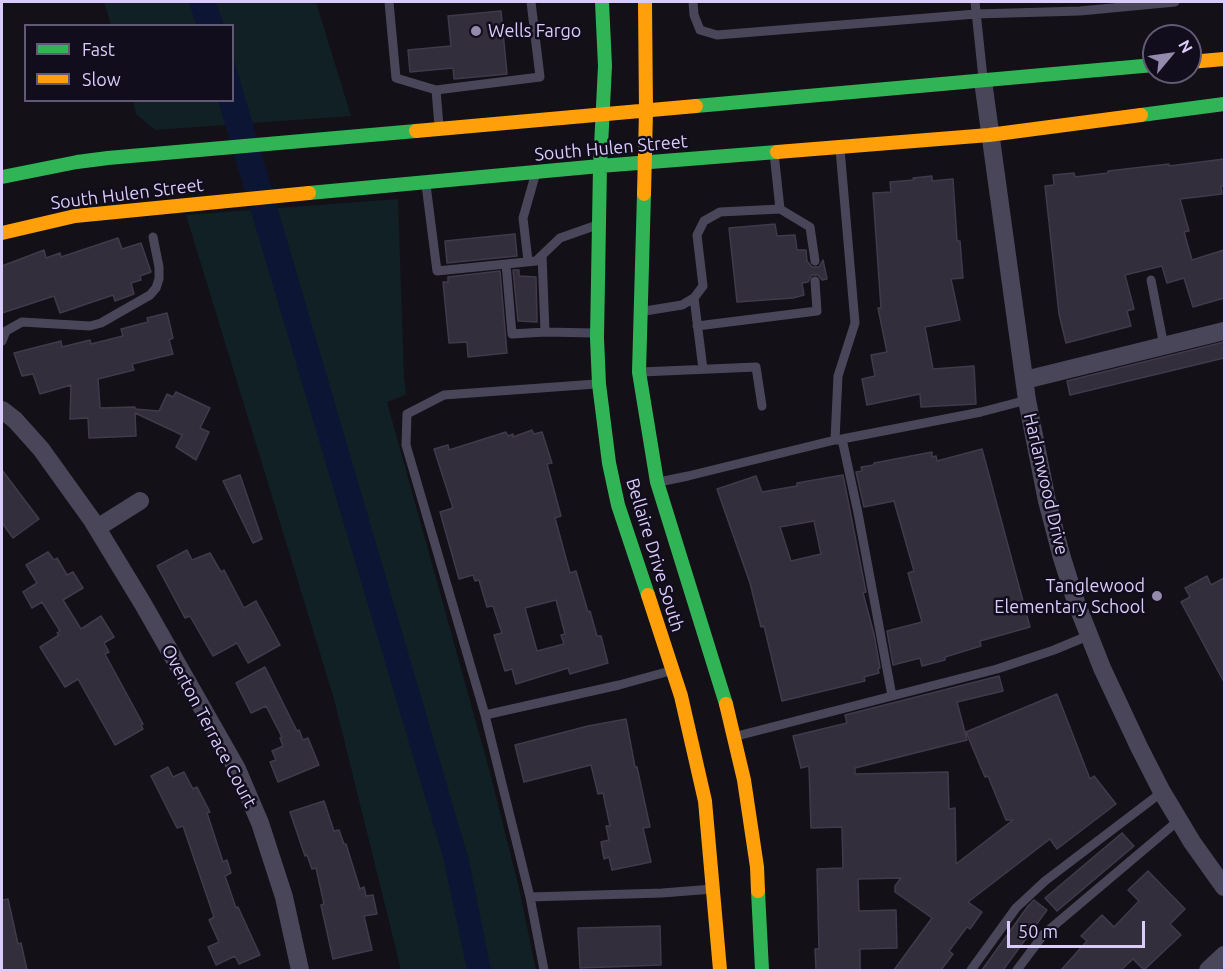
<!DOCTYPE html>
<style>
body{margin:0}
#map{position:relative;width:1226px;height:972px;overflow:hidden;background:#131018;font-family:Ubuntu,sans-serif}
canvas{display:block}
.frame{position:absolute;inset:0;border:3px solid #d9ccfb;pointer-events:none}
.legend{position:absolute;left:24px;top:24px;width:210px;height:78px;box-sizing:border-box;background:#120d1c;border:2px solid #625975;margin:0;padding:8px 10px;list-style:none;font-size:18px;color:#d9ccfb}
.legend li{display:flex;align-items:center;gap:12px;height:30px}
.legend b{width:30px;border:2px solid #625975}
.north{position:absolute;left:1142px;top:24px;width:60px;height:60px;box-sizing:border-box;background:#120d1c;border:2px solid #625975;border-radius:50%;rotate:61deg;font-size:16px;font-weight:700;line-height:24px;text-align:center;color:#d9ccfb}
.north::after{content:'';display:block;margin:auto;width:21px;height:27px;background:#948aac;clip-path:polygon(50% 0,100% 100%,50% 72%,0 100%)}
.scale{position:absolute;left:1007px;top:921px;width:138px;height:27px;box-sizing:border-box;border:3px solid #d9ccfb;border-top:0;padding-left:8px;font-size:18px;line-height:21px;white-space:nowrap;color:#d9ccfb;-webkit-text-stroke:4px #120d1c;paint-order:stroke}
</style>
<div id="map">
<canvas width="1226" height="972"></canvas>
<div class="frame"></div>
<ul class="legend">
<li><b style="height:8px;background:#30b455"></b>Fast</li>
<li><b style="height:8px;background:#ff9f0a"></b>Slow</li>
</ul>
<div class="north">N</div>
<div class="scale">50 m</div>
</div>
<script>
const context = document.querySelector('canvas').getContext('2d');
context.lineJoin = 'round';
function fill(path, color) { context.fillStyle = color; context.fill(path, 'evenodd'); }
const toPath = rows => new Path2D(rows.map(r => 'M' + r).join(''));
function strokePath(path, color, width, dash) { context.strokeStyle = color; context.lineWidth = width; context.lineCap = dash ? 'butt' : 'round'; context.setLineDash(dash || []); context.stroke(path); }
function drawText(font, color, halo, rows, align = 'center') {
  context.font = font + ' Ubuntu,sans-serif'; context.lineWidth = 5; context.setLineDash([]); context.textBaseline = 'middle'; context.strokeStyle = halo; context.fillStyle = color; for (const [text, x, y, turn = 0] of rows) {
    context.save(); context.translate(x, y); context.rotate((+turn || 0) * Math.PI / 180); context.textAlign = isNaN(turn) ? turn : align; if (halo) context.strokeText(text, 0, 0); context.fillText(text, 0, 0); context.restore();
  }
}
fill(toPath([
 [104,2,316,2,351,116,155,130,136,114,133,101,232,100,232,26,111,25],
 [398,199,404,377,406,395,387,402,489,769,519,888,536,970,401,970,334,699,186,215]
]), '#112024');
fill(toPath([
 [189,2,216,2,224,25,196,25],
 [233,56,469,860,491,970,467,970,443,857,218,101,232,100]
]), '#0d1534');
const building = toPath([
 [501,11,507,74,454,79,453,68,410,72,408,50,451,46,448,16,501,11],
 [1224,159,1224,186,1221,186,1222,194,1180,199,1189,231,1184,232,1192,260,1224,250,1224,298,1193,307,1184,278,1167,283,1162,266,1125,275,1134,309,1127,311,1131,326,1066,343,1059,314,1045,186,1054,185,1053,175,1074,173,1075,177,1108,173,1108,171,1169,164,1169,166,1224,159],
 [932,176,932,181,953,179,957,241,960,241,963,278,951,279,960,320,925,327,933,369,974,366,976,404,921,407,920,394,867,405,862,379,875,376,871,355,887,352,878,308,881,308,873,193,891,192,890,182,914,180,913,178,932,176],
 [775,224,777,236,795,235,797,250,806,250,807,261,812,267,819,267,823,260,827,279,822,280,818,275,812,275,808,282,802,283,804,295,793,298,737,302,729,228,775,224],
 [515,234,517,256,447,263,445,241,515,234],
 [118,238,122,249,141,243,151,272,140,276,141,280,131,283,134,294,115,301,113,295,60,313,54,296,2,313,2,266,44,250,46,258,60,253,61,257,118,238],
 [513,270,519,270,519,276,536,277,537,322,518,321,513,270],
 [500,271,507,353,468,357,467,342,449,343,443,282,448,282,448,277,500,271],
 [167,313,173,338,169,340,173,354,132,364,134,370,98,379,100,408,135,407,135,409,159,411,167,394,173,397,176,392,210,408,200,428,209,432,196,460,176,447,182,435,135,413,136,436,89,438,88,418,70,419,71,385,40,394,33,374,22,376,14,353,61,341,62,347,90,340,91,344,123,336,121,329,148,322,147,318,167,313],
 [1224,342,1224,358,1070,395,1067,381,1224,342],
 [532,430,534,434,542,432,552,463,547,464,561,516,555,518,570,573,576,571,588,612,590,611,597,636,601,636,608,663,570,674,568,668,516,684,512,669,505,671,494,635,502,633,493,606,487,607,479,580,475,581,473,575,459,579,440,512,453,508,434,449,448,445,449,450,506,432,508,436,513,434,513,437,532,430],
 [556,600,565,634,561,635,564,644,537,651,525,608,556,600],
 [982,449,1030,627,980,641,981,646,945,657,945,660,922,666,920,658,893,665,887,631,922,622,908,573,914,571,894,501,864,507,856,472,862,471,861,467,874,465,874,463,932,452,932,457,936,456,937,461,982,449],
 [2,470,39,519,13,538,2,523,2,470],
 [240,475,262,539,253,543,223,481,240,475],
 [843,475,866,592,863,593,874,634,880,668,878,669,879,673,864,677,865,681,782,701,764,626,761,627,750,583,717,489,756,476,762,492,797,486,797,483,843,475],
 [814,521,821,554,791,561,780,527,814,521],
 [187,550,192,560,210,553,221,572,224,570,244,608,256,601,280,645,248,663,237,643,213,656,190,616,185,618,157,566,187,550],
 [48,552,54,560,57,558,67,575,73,572,83,588,63,600,81,629,101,616,114,637,104,643,109,652,105,654,143,724,141,725,143,729,115,745,78,679,65,687,40,647,59,635,57,633,60,631,42,602,32,608,23,592,37,583,26,565,48,552],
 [1207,576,1211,585,1224,578,1224,682,1181,602,1190,597,1185,588,1207,576],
 [265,667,297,731,299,730,303,740,308,738,319,765,278,782,270,762,276,760,272,751,283,746,280,738,282,737,266,706,251,713,236,683,265,667],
 [999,676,1003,691,957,702,967,740,855,768,855,774,948,772,949,809,955,808,956,864,1013,820,1006,820,988,776,985,777,966,732,1057,694,1090,779,1094,776,1116,804,1057,849,1050,839,968,902,982,912,970,929,967,927,949,951,953,954,941,970,894,970,932,918,895,892,895,886,901,878,858,879,859,911,896,910,897,948,860,949,860,970,816,970,815,949,819,949,817,869,843,868,842,827,811,828,809,766,801,768,793,736,847,723,845,715,999,676],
 [626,719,635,767,637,767,650,827,643,828,651,862,612,870,609,857,604,859,601,842,609,840,606,826,610,826,603,793,598,794,591,765,524,782,515,745,588,726,626,719],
 [168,767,173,777,184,772,193,789,197,787,210,812,207,813,223,862,227,860,231,873,225,876,236,908,238,907,260,955,239,964,235,956,216,965,208,947,219,942,209,920,214,917,183,826,177,828,151,776,168,767],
 [324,801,334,831,339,830,344,844,346,844,360,889,364,887,366,896,373,895,377,914,364,916,372,950,333,959,321,905,324,904,316,868,312,869,307,855,305,856,290,812,324,801],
 [1122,833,1134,846,1057,911,1045,898,1122,833],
 [1148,871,1185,909,1170,924,1181,935,1144,970,1133,959,1121,970,1061,970,1087,941,1081,936,1102,915,1114,927,1139,901,1128,890,1148,871],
 [8,899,18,944,21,943,27,970,2,970,2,900,8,899],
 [1034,900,1047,910,1003,970,982,970,1028,906,1034,900],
 [660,926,661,965,580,968,578,928,660,926]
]);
fill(building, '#322e3b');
strokePath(building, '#413a4c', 1.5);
strokePath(toPath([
 [389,2,396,78,436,90,540,77,531,2],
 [693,2,694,15,700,30,717,35,976,14,1080,11,1175,2],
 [975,2,983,78],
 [436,90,439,126],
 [426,185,437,271,536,261,560,238,597,225],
 [780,209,810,227,815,261],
 [542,255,545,332,594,333],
 [528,261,523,218,535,176],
 [506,264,512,334,545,332],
 [1151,280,1164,346],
 [694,298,703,369],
 [645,311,682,305,694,298,703,286,697,235,704,221,720,212,780,209,774,153],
 [697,326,817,311,815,281],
 [2,341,6,331,22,322,90,326,101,323,150,295,156,288,159,279,159,267,153,237],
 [641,372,756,367,762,406],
 [842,439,858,513,892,696],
 [837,440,981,412,1027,400],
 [659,482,688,476,835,440,838,376,855,323,840,149],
 [485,715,619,685,670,671],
 [737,736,997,669,1054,650,1090,635],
 [530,897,662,893,713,889],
 [544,970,530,897,485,715,406,445,407,414,444,395,596,384],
 [971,970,1016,908,1045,881,1162,792],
 [1017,970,1044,934,1179,820]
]), '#494659', 9);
strokePath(toPath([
 [983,81,1027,400,1047,501,1062,558,1076,602,1102,668,1139,747,1162,792,1192,842,1224,887],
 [1025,380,1224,331],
 [2,410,15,420,41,449,92,520,143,604,237,769,260,823,284,897,300,970],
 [97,528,140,501],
 [1208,970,1224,955]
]), '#494659', 18);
strokePath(toPath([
 [602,2,605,66,600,166,597,338,599,384,609,463,618,505,648,595],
 [696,106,1154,65],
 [1141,115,1224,104],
 [2,177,77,162,108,158,416,131],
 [309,193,600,166,777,152],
 [644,194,639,372,657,482,726,704],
 [758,891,762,970]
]), '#30b455', 14);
strokePath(toPath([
 [1190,62,1224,59],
 [416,131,696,106],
 [777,152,989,135,1141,115],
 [644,194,646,111,645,2],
 [2,233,75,216,309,193],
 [648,595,681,696,705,801,720,970],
 [726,704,744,780,757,867,758,891]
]), '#ff9f0a', 14);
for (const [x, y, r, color] of [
 [476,31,6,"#948aac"],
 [1157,596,6,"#948aac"]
]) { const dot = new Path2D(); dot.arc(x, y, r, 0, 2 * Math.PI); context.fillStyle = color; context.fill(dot); strokePath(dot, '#120d1c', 2); }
drawText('18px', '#d9ccfb', '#120d1c', [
 ["Wells Fargo",488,31],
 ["Tanglewood",1145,586,"right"],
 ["Elementary School",1145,607,"right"]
], 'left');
drawText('18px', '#d9ccfb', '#120d1c', [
 ["South Hulen Street",611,148,-5],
 ["South Hulen Street",127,194,-7],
 ["Harlanwood Drive",1046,484,77],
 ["Bellaire Drive South",655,555,73],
 ["Overton Terrace Court",209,726,62]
]);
</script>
